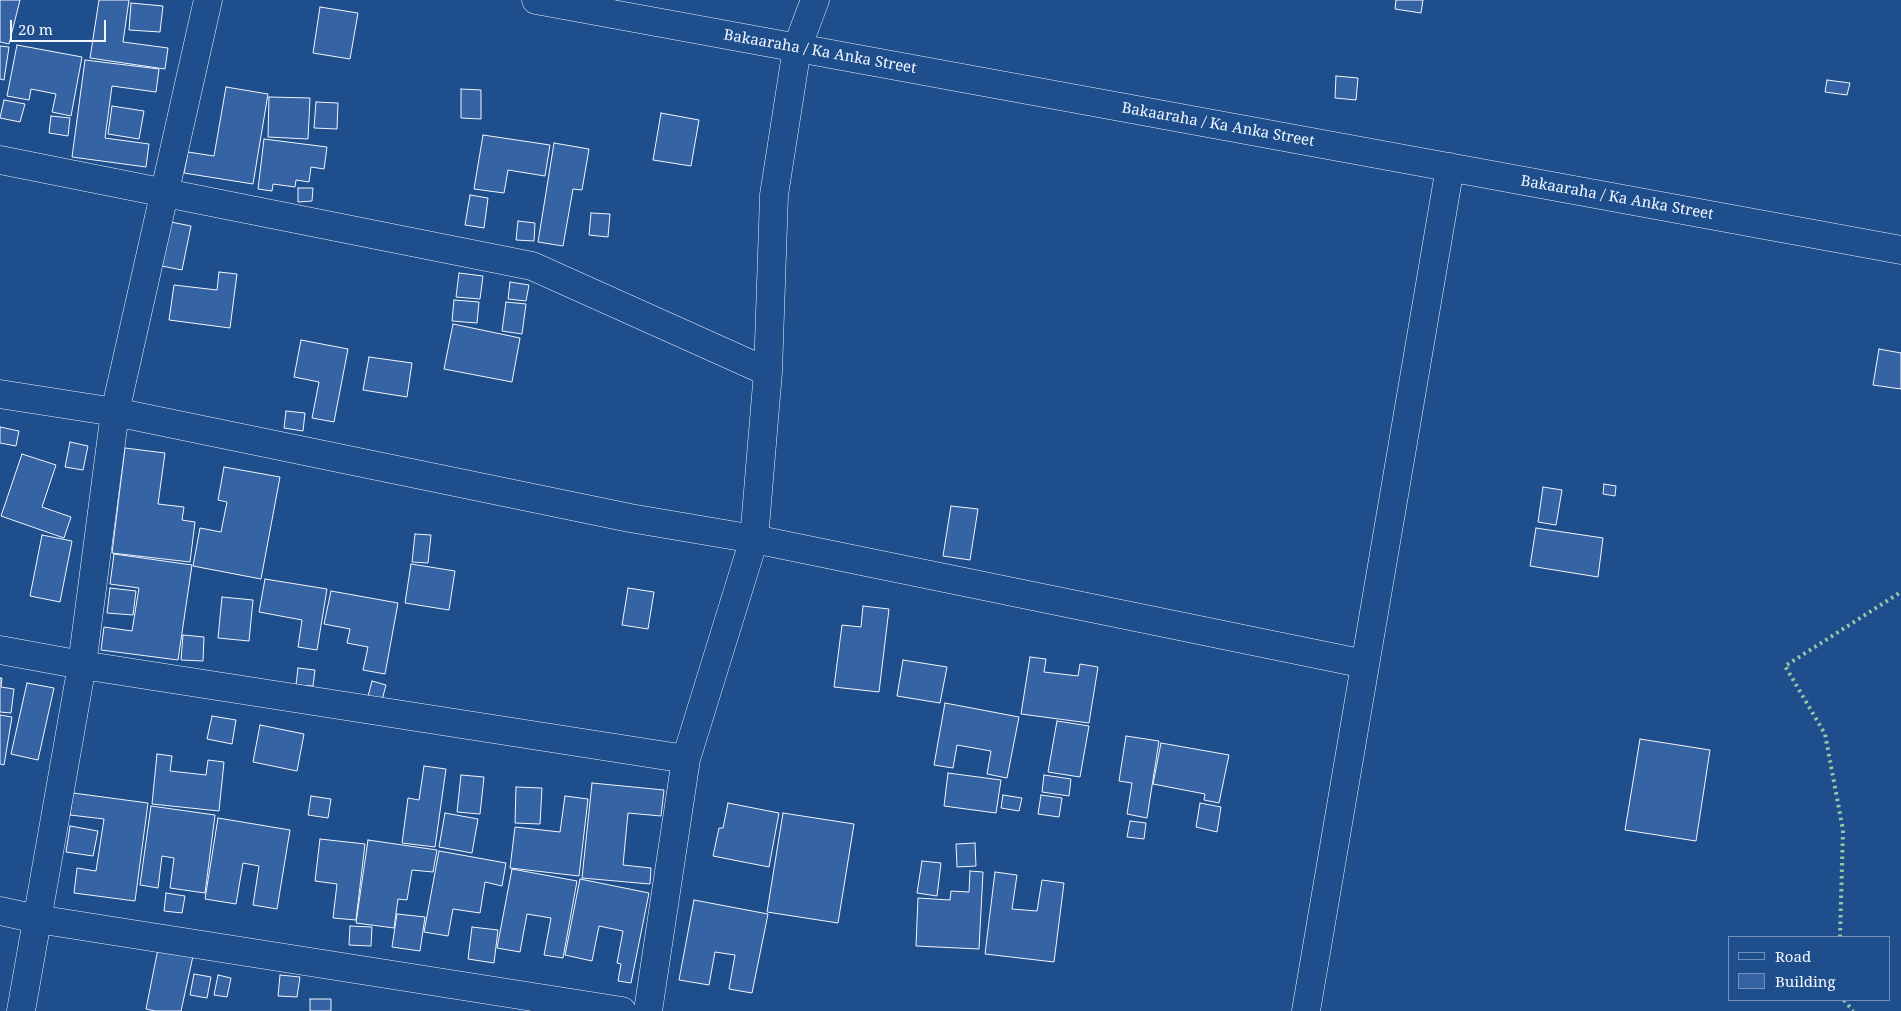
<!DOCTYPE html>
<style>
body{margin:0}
#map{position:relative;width:1901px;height:1011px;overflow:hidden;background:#1f4e8c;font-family:"Noto Serif",serif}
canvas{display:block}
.legend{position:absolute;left:1728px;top:936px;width:162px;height:65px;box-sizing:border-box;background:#1f4e8c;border:1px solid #7391ba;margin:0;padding:6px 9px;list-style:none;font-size:15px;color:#f2f6ff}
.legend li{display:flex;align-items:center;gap:10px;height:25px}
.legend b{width:25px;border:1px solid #7391ba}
.scale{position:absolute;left:10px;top:20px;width:96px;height:22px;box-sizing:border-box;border:2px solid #f2f6ff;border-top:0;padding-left:6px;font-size:15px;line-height:18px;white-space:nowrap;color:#f2f6ff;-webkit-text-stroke:4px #1f4e8c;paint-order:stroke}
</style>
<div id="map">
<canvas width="1901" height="1011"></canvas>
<ul class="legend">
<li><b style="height:6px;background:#1f4e8c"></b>Road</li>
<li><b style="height:14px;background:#3563a3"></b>Building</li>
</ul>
<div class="scale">20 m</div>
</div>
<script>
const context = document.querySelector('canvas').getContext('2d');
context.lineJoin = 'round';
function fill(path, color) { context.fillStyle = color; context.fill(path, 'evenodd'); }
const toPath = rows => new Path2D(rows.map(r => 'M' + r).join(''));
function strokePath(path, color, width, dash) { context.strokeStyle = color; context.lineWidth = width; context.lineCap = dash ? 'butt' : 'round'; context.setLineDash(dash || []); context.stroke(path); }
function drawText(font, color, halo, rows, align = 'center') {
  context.font = font + ' "Noto Serif",serif'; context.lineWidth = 4; context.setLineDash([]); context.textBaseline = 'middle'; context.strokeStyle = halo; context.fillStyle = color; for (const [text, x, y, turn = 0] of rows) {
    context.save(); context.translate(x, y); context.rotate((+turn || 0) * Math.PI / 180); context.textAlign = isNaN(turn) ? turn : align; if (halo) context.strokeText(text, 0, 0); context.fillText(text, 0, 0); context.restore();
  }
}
const building = toPath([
 [0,0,20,0,9,44,0,42,0,0],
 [99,0,129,0,123,42,168,48,165,69,90,58,99,0],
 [1396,0,1423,0,1421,13,1395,9,1396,0],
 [131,3,163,6,160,32,129,30,131,3],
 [320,7,358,13,350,59,313,53,320,7],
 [17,45,82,57,71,116,52,112,56,94,31,89,29,100,7,96,17,45],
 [0,46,9,47,4,80,0,79,0,46],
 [85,60,159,69,156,92,112,86,105,138,149,144,146,167,72,157,85,60],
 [1336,76,1358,78,1356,100,1335,98,1336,76],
 [1827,80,1850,83,1847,95,1825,92,1827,80],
 [226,87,268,94,253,184,184,173,188,152,214,156,226,87],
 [461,89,481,90,481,119,461,118,461,89],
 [269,97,310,98,308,139,268,137,269,97],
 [4,100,25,104,20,122,0,118,4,100],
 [316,102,338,103,337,129,314,128,316,102],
 [112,106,144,111,139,139,108,134,112,106],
 [661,113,699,120,691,166,653,160,661,113],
 [51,116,70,118,68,136,49,133,51,116],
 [483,135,550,145,545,176,508,170,504,193,474,189,483,135],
 [264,139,327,147,324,169,311,167,309,182,296,180,295,187,273,184,272,191,258,189,264,139],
 [554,143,589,149,582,190,573,189,563,246,538,242,554,143],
 [298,188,313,188,312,201,298,202,298,188],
 [470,195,488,198,484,228,465,225,470,195],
 [591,213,610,214,608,237,589,235,591,213],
 [518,221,535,223,534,241,516,240,518,221],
 [171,222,191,226,182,270,162,266,171,222],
 [219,272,237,274,230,328,169,320,174,285,217,290,219,272],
 [459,273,483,276,480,299,456,297,459,273],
 [510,282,529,285,526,301,508,299,510,282],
 [454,300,479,302,477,323,452,321,454,300],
 [506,302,526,304,522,334,502,331,506,302],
 [453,324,520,338,512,382,444,369,453,324],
 [301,340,348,349,334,422,312,418,319,382,294,377,301,340],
 [1879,349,1901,353,1901,389,1873,385,1879,349],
 [369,357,412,363,407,397,363,390,369,357],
 [286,411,305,413,303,431,284,428,286,411],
 [0,427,19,431,16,446,0,443,0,427],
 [70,442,88,446,83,470,65,467,70,442],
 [125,448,165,453,158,504,184,507,182,520,195,522,190,562,112,553,125,448],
 [22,454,56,465,42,507,71,517,64,538,1,516,22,454],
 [224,467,280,477,261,579,193,566,200,528,221,532,227,502,218,500,224,467],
 [1604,484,1616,486,1615,496,1603,494,1604,484],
 [1543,487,1562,490,1556,525,1538,522,1543,487],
 [951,506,978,509,970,560,943,556,951,506],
 [1536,528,1603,538,1598,577,1530,566,1536,528],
 [415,534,431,535,428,563,412,562,415,534],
 [42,535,72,541,60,602,30,596,42,535],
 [114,554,192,565,178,660,101,650,104,627,132,631,139,588,110,584,114,554],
 [411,564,455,571,449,610,405,603,411,564],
 [265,579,327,589,317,650,298,647,302,620,259,612,265,579],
 [110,588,136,591,133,615,107,613,110,588],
 [628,588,654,592,648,629,622,625,628,588],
 [331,591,398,603,385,674,363,670,368,647,347,643,350,629,324,624,331,591],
 [222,597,253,600,249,641,218,638,222,597],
 [863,606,889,609,879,692,834,687,842,625,861,627,863,606],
 [183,635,204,637,203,661,181,660,183,635],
 [1030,657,1046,659,1044,672,1078,676,1080,664,1098,667,1089,723,1021,714,1030,657],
 [903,660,947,667,940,703,897,696,903,660],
 [298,668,315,670,313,686,296,685,298,668],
 [0,678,2,678,1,687,14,689,11,713,0,712,0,678],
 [372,681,386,685,381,704,367,700,372,681],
 [27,683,54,688,38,760,11,754,27,683],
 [945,703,1019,717,1007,778,987,774,991,751,957,745,953,768,934,765,945,703],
 [0,715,12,717,4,765,0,764,0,715],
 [212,716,236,720,232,744,207,739,212,716],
 [1057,721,1089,726,1080,777,1048,772,1057,721],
 [260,725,304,734,297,771,253,762,260,725],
 [1126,736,1159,741,1147,818,1127,814,1132,783,1119,781,1126,736],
 [1640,739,1710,750,1696,841,1625,830,1640,739],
 [1161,743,1229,755,1219,803,1204,800,1205,794,1153,784,1161,743],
 [157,754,172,756,170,771,206,775,208,760,224,762,219,811,152,804,157,754],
 [424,766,446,769,435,847,402,843,408,798,419,800,424,766],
 [948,773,1001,780,996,813,944,806,948,773],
 [461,775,484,777,480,814,457,812,461,775],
 [1044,775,1071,779,1069,796,1042,792,1044,775],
 [592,783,664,790,661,816,628,813,623,865,651,868,650,884,582,878,592,783],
 [516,787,542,788,540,824,515,823,516,787],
 [73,793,148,803,135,901,74,893,77,868,96,871,104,819,70,815,73,793],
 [1003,795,1022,798,1019,811,1001,808,1003,795],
 [1041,795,1062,798,1059,817,1038,814,1041,795],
 [311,796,331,799,328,818,308,815,311,796],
 [565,796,588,799,579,876,510,868,515,827,560,832,565,796],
 [728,803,779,813,769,867,713,856,719,828,723,828,728,803],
 [1200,803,1221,807,1217,832,1196,827,1200,803],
 [151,806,215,815,205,893,170,888,174,858,162,856,158,888,140,885,151,806],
 [445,813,478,819,472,853,439,847,445,813],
 [783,813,854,824,838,923,767,912,783,813],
 [218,818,290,830,277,909,253,905,259,866,243,863,236,904,205,899,218,818],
 [1130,821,1146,823,1144,839,1127,837,1130,821],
 [70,826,98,831,93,856,66,852,70,826],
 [320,839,365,844,356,920,333,918,337,884,315,881,320,839],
 [368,840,437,850,433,872,412,870,407,900,398,899,394,928,356,923,368,840],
 [975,843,976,866,957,867,956,844,975,843],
 [439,851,506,863,502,886,485,882,480,913,453,909,448,936,424,932,439,851],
 [922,861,941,863,937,896,917,893,922,861],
 [512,869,577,881,563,958,544,955,551,918,527,914,520,952,497,948,512,869],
 [970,871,983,872,979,949,916,946,918,898,950,900,951,891,969,892,970,871],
 [995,872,1017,875,1012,909,1037,911,1042,880,1064,883,1054,962,985,954,995,872],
 [580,879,649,893,631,983,618,981,621,964,617,963,623,931,599,926,592,961,565,955,580,879],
 [166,893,185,896,182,913,164,911,166,893],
 [694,900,768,914,752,993,729,989,735,955,715,952,709,985,679,980,694,900],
 [397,914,425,917,420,951,392,947,397,914],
 [350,926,372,927,371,946,349,945,350,926],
 [472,927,498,930,494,963,468,959,472,927],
 [158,949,193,956,181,1011,155,1011,146,1009,158,949],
 [194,974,211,977,207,998,190,995,194,974],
 [218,975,231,978,227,997,214,995,218,975],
 [280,975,300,977,297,997,278,996,280,975],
 [310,999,331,999,331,1011,310,1011,310,999]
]);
fill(building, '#3563a3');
strokePath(building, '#f2f6ff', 1);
const minor = toPath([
 [536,0,1901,250],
 [0,160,532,266,768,372],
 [0,394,115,412,630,518,754,539,1365,664],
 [0,650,82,665,686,759,648,1011],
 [686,759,754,539,768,372,774,195,797,48,815,0],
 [0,911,37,919,622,1011],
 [21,1011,82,665,115,412,208,0],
 [1306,1011,1450,167]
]);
strokePath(minor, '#f2f6ff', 29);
strokePath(minor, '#1f4e8c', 28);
strokePath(toPath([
 [1840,937,1843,830,1825,734,1785,666,1901,592],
 [1844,1000,1853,1011]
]), '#97c8a6', 4, [2.5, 4]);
drawText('15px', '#f2f6ff', '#1f4e8c', [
 ["Bakaaraha / Ka Anka Street",820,52,10],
 ["Bakaaraha / Ka Anka Street",1218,125,10],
 ["Bakaaraha / Ka Anka Street",1617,198,10]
]);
</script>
